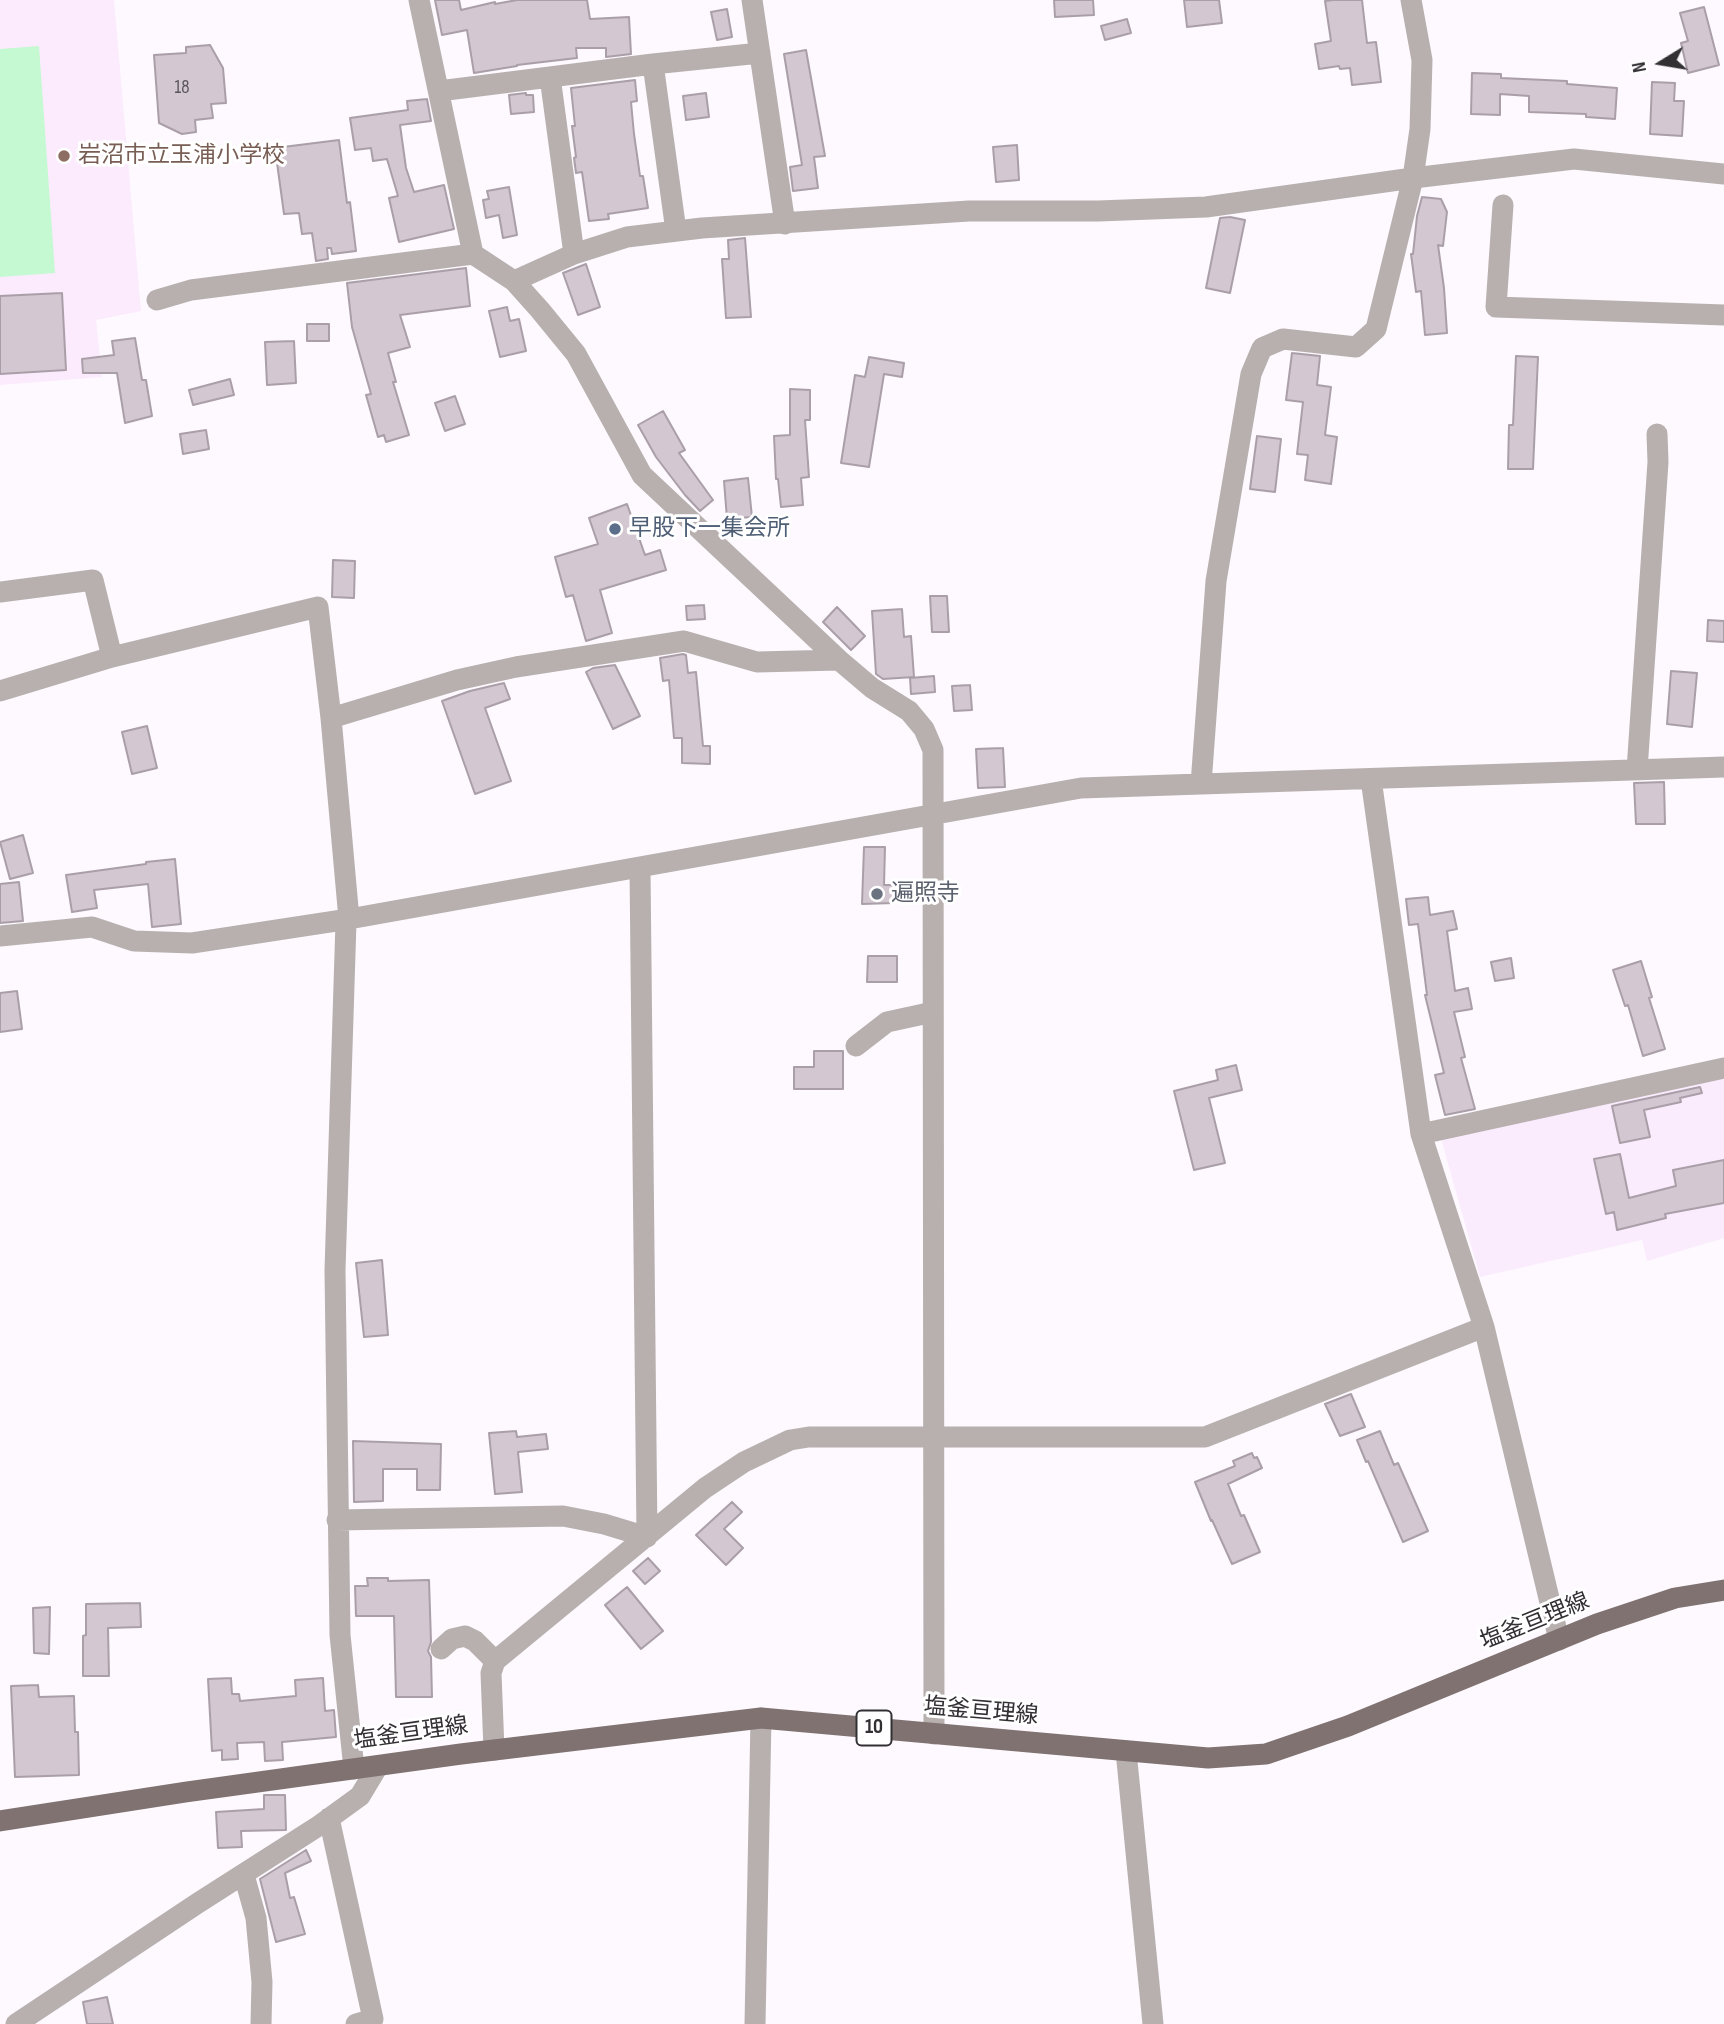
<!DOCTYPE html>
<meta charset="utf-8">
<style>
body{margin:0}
#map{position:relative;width:1724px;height:2024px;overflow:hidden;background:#fdf9fe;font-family:"Sofia Sans Condensed",sans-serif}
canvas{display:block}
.north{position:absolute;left:1626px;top:28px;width:70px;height:70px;-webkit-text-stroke:5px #fff;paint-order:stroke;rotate:259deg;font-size:19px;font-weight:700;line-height:28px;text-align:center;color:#333034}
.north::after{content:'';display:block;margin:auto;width:24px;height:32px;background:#333034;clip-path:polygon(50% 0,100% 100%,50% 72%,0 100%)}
</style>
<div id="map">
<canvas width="1724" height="2024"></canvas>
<div class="north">N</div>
</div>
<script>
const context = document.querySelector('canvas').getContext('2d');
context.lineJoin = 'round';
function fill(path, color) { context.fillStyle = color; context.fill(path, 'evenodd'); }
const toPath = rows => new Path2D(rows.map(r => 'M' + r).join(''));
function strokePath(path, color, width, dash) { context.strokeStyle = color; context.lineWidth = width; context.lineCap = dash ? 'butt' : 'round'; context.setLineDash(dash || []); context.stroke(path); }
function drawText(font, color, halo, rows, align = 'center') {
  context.font = font + ' "Sofia Sans Condensed","Noto Sans JP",sans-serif'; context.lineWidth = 6; context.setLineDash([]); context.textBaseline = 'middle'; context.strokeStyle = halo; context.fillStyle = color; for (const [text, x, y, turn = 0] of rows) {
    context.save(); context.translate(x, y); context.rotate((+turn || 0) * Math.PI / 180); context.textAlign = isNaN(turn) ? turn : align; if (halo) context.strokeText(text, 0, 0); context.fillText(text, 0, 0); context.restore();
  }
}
fill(toPath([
 [1724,1074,1724,1238,1647,1261,1642,1240,1480,1277,1440,1135]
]), '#faebfd');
fill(toPath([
 [0,0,114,0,141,311,96,320,102,377,0,385]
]), '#fbebfd');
fill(toPath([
 [39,46,55,273,0,277,0,49]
]), '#c5f9d2');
const building = toPath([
 [435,0,459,0,461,10,495,2,495,4,517,0,587,0,590,19,629,17,631,54,606,57,606,48,576,48,577,58,517,65,517,66,474,73,467,30,442,35,435,0],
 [1054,0,1093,0,1094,15,1055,17,1054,0],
 [1184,0,1219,0,1222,23,1187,27,1184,0],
 [1333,0,1362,0,1367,43,1376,42,1381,82,1352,85,1350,68,1340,69,1339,66,1319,69,1315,44,1331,41,1325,1,1333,0],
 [1704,7,1719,65,1688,73,1681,43,1688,41,1680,13,1704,7],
 [727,9,732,37,717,40,711,12,727,9],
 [1127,19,1131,33,1105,40,1101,26,1127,19],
 [210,45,223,68,226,103,211,104,213,118,195,120,196,132,182,134,159,123,154,55,186,53,186,47,210,45],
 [806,50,825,156,814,157,818,188,793,191,790,167,802,165,784,54,806,50],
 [1472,73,1501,74,1501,78,1567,81,1567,84,1617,88,1615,119,1586,117,1586,114,1529,112,1529,96,1500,94,1500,115,1471,114,1472,73],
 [635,80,637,101,631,102,634,134,640,176,643,176,648,208,608,214,609,219,589,221,582,172,576,173,574,158,576,157,572,126,575,126,571,88,635,80],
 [1652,82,1675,83,1674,101,1684,101,1682,136,1650,134,1652,82],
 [526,93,526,95,533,95,534,112,511,114,509,95,526,93],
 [706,93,709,117,686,120,683,96,706,93],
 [427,99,431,121,400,125,406,168,414,192,444,185,454,229,399,242,389,198,398,196,387,159,373,161,371,148,355,150,350,118,408,110,407,101,427,99],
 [339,140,347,203,350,202,356,251,332,254,331,248,327,248,328,259,316,261,312,233,302,234,299,213,284,214,275,148,339,140],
 [1017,145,1019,180,996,182,993,147,1017,145],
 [509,187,517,235,503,238,499,215,486,218,483,200,489,199,487,191,509,187],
 [1422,197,1441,199,1447,212,1443,246,1438,245,1444,288,1447,333,1425,335,1421,291,1416,292,1411,254,1413,254,1417,216,1422,197],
 [1230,217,1245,220,1230,293,1206,288,1220,218,1230,217],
 [745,238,751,317,726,318,722,259,729,259,728,240,745,238],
 [586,264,600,307,578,315,563,273,586,264],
 [466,268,470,306,400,315,410,347,388,353,396,382,393,382,409,435,386,442,384,435,378,437,366,395,371,394,352,327,347,283,466,268],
 [62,293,66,370,0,374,0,296,62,293],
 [507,307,510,321,519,319,526,351,500,357,489,311,507,307],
 [307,324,329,324,329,341,307,341,307,324],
 [135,338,142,380,146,380,152,416,125,423,117,373,83,373,82,359,114,355,112,341,135,338],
 [294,341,296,383,267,385,265,342,294,341],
 [1292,353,1320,356,1317,385,1331,387,1325,435,1337,437,1331,484,1305,480,1308,455,1297,454,1303,402,1286,400,1292,353],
 [1516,356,1538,357,1533,469,1508,469,1509,425,1513,425,1516,356],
 [869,357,904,363,902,377,884,374,869,467,841,463,855,375,865,377,869,357],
 [230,379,234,395,193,405,189,390,230,379],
 [790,389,810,390,810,420,805,420,809,477,801,478,803,505,781,507,778,479,776,479,774,436,790,435,790,389],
 [455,396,465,424,445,431,435,403,455,396],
 [663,411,685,450,679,453,713,500,700,511,685,495,656,457,638,425,663,411],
 [206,430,209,449,183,454,180,434,206,430],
 [1257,436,1281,439,1275,492,1250,489,1257,436],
 [748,478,752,517,727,519,724,481,748,478],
 [627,504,645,555,660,550,666,570,600,590,612,633,586,641,573,595,566,597,555,557,598,544,589,518,627,504],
 [333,560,355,561,354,598,332,597,333,560],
 [930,596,947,596,949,632,932,632,930,596],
 [704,605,705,619,687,620,686,606,704,605],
 [837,607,865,636,851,650,823,622,837,607],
 [902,609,904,637,911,636,914,677,883,679,876,674,872,611,902,609],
 [1708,620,1724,621,1724,642,1707,641,1708,620],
 [683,654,686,655,688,673,696,672,703,746,710,746,710,764,682,763,682,738,674,738,669,680,663,681,660,658,683,654],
 [615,665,640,716,613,729,586,672,593,668,615,665],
 [1671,671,1697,673,1692,727,1667,724,1671,671],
 [934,676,935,692,911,694,910,678,934,676],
 [504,683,510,699,485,708,511,781,475,794,442,701,470,691,504,683],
 [970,685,972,710,954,711,952,686,970,685],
 [147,726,157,768,132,774,122,732,147,726],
 [1003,748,1005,787,978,788,976,749,1003,748],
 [1664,782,1665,824,1636,824,1634,783,1664,782],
 [23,835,33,873,10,879,0,842,23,835],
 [864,847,885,847,884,885,894,885,894,903,862,904,864,847],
 [175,859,181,924,152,927,148,884,94,890,97,908,72,912,66,875,146,864,146,862,175,859],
 [19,882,23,921,0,923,0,884,19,882],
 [1428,897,1430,915,1453,911,1457,929,1447,931,1455,991,1468,988,1472,1009,1454,1012,1465,1057,1461,1058,1475,1109,1445,1115,1435,1075,1444,1073,1425,995,1427,995,1418,924,1409,925,1406,899,1428,897],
 [868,956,897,956,897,982,867,982,868,956],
 [1511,958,1514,978,1495,981,1491,962,1511,958],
 [1641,961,1652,997,1649,998,1665,1049,1643,1056,1628,1005,1625,1006,1613,970,1641,961],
 [17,991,22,1029,0,1032,0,993,17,991],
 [814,1051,843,1051,843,1089,794,1089,794,1067,814,1067,814,1051],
 [1236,1065,1242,1090,1209,1098,1225,1163,1194,1170,1174,1091,1218,1080,1216,1070,1236,1065],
 [1700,1087,1702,1093,1680,1098,1681,1102,1644,1110,1650,1137,1620,1143,1612,1106,1700,1087],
 [1620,1154,1629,1198,1676,1186,1673,1170,1724,1160,1724,1203,1665,1214,1666,1218,1617,1230,1614,1212,1606,1214,1594,1159,1620,1154],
 [382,1260,388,1335,364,1337,356,1263,382,1260],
 [1351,1394,1365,1427,1340,1436,1325,1404,1351,1394],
 [516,1431,517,1437,546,1434,548,1449,518,1452,522,1492,495,1494,489,1433,516,1431],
 [1380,1431,1394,1465,1398,1463,1428,1531,1403,1542,1368,1461,1366,1462,1357,1440,1380,1431],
 [353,1441,441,1444,440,1490,417,1490,417,1469,383,1469,383,1501,354,1502,353,1441],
 [1252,1453,1254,1458,1257,1457,1262,1468,1228,1484,1241,1516,1244,1515,1260,1552,1232,1564,1212,1520,1211,1521,1195,1482,1235,1466,1233,1461,1252,1453],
 [732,1502,742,1512,724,1529,743,1548,726,1565,696,1535,732,1502],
 [648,1558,660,1571,645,1584,633,1571,648,1558],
 [367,1578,388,1578,388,1581,429,1580,431,1642,428,1651,431,1657,432,1697,396,1697,394,1616,356,1616,355,1586,368,1586,367,1578],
 [627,1587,663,1631,641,1649,605,1605,627,1587],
 [140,1603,141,1627,108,1628,109,1676,83,1676,83,1636,86,1635,86,1604,140,1603],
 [50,1607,49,1654,34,1653,33,1608,50,1607],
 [231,1678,232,1694,239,1694,240,1701,296,1696,295,1680,323,1678,325,1711,334,1710,336,1737,282,1742,283,1760,265,1761,264,1742,237,1743,238,1759,222,1760,222,1750,212,1751,208,1679,231,1678],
 [38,1685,39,1697,74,1696,75,1732,78,1732,79,1775,15,1777,11,1686,38,1685],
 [264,1795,285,1795,286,1830,241,1831,242,1847,218,1848,216,1812,264,1809,264,1795],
 [306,1850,311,1861,285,1873,290,1898,294,1897,305,1934,276,1942,260,1879,306,1850],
 [107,1997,113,2024,87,2024,83,2002,107,1997]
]);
fill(building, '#d3c7d1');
strokePath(building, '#aa9fa8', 2);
strokePath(toPath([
 [419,0,473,254],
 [752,0,785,224],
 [653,64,676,231],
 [550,77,574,254],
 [439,91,653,64,760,53],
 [1503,205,1496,307,1724,315],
 [514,281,574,254,627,237,702,228,969,211,1098,211,1206,207,1413,178,1574,159,1724,174],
 [157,300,191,290,473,254,514,281,540,310,576,354,642,475,839,660,872,688,909,711,924,729,933,750,934,1734],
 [0,592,93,580,112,657],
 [0,691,112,657,318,607,331,718,349,919,346,922,335,1270,340,1635,354,1769],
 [331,718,457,680,516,667,684,641,757,662,839,660],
 [1637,770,1658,462,1657,434],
 [1371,779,1421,1134,1484,1327,1559,1640],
 [1201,784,1724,767],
 [0,936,92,927,134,941,192,943,349,919,1081,788,1201,784,1216,581,1251,374,1262,348,1283,339,1356,347,1376,329,1413,178,1420,129,1422,60,1411,0],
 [856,1046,887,1022,933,1012],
 [1421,1134,1724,1068],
 [337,1520,563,1516,604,1524,647,1537,640,868],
 [441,1649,452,1639,465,1636,475,1641,495,1661],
 [494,1750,491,1673,495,1661,705,1488,744,1462,790,1440,809,1437,1205,1437,1484,1327],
 [1126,1751,1153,2024],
 [329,1818,373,2019,356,2024],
 [244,1875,256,1918,262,1982,261,2024],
 [16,2024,198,1903,320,1825,360,1796,378,1766],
 [755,2024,761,1718]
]), '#b7b0af', 21);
strokePath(toPath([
 [0,1821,186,1792,461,1754,761,1718,1208,1758,1266,1754,1348,1726,1597,1624,1675,1598,1724,1590]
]), '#7f7270', 21);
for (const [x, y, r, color] of [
 [64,156,7,"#8d6e63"],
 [615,529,7,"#5c6f8a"],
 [877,894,7,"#6b7280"]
]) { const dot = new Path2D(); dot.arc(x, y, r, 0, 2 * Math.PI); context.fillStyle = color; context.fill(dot); strokePath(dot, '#fff', 2.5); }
drawText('19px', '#5b565b', null, [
 ["18",182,88]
]);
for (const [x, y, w] of [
 [874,1728,35]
]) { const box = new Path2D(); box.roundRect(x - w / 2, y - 17.5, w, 35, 5); context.fillStyle = '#fff'; context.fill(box); strokePath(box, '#333034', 2); }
drawText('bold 21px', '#333034', null, [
 ["10",874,1728]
]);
drawText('23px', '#785e54', '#fff', [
 ["岩沼市立玉浦小学校",78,156]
], 'left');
drawText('23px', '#4e5e75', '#fff', [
 ["早股下一集会所",629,529]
], 'left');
drawText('23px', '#5b616d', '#fff', [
 ["遍照寺",891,894]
], 'left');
drawText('23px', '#333034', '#fff', [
 ["塩釜亘理線",1535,1622,-22],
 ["塩釜亘理線",981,1712,5],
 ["塩釜亘理線",411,1734,-8]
]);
</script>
